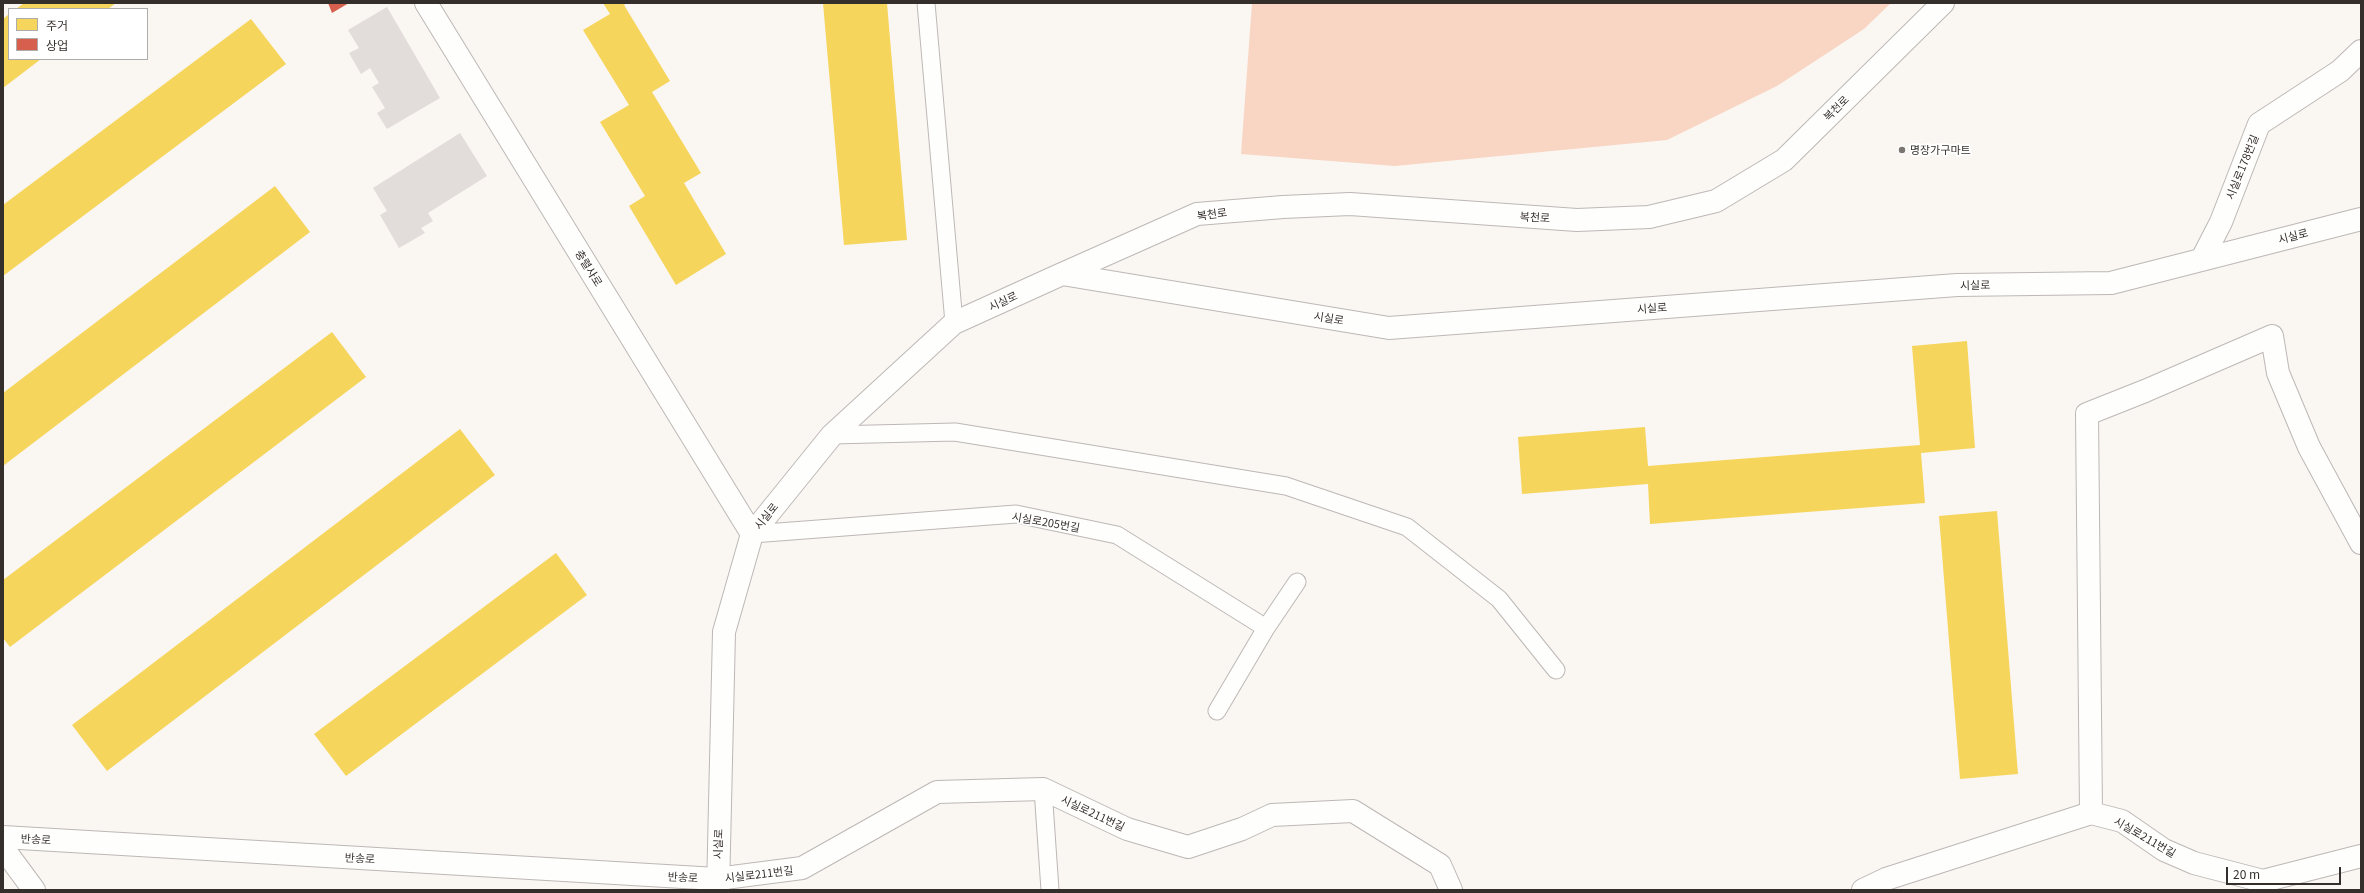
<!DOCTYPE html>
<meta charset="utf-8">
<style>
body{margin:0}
#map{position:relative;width:2364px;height:893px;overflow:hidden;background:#faf6f2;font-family:Georgia,"Noto Sans KR",serif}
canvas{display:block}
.frame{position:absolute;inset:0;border:4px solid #352f2c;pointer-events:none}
.legend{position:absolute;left:8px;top:8px;width:140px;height:52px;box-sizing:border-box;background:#fff;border:1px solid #aeacab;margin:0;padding:5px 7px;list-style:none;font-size:12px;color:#352f2c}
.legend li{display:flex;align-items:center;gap:8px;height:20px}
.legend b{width:20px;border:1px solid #aeacab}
.scale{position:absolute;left:2226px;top:867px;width:115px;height:18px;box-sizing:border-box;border:2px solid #352f2c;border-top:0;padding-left:5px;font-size:12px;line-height:14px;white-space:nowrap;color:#352f2c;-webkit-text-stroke:3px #fff;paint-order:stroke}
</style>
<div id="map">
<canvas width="2364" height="893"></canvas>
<div class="frame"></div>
<ul class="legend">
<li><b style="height:11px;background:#f6d55c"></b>주거</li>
<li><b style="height:11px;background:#d6604d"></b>상업</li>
</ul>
<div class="scale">20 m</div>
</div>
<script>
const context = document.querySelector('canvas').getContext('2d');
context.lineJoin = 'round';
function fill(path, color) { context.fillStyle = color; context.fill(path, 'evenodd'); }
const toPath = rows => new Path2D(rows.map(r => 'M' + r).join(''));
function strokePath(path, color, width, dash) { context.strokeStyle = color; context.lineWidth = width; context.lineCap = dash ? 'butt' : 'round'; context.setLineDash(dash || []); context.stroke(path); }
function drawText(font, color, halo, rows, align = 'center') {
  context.font = font + ' Georgia,"Noto Sans KR",serif'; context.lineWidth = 4; context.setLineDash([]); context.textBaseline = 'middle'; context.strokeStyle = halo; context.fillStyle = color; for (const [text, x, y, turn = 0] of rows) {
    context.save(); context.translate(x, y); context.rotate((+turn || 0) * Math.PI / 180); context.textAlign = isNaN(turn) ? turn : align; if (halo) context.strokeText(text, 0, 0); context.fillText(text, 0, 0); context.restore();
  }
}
fill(toPath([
 [1252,3,1891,3,1864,29,1777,86,1667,140,1395,166,1241,154]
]), '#f8d6c3');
fill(toPath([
 [24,3,116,3,108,9,16,9],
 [603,3,627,3,624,5,670,81,652,92,701,173,684,183,726,254,676,285,629,206,645,196,600,122,629,105,583,30,610,14],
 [823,3,887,3,907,240,844,245],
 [9,14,9,59,41,59,3,88,3,19],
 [251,19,286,64,3,276,3,205],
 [275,186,310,232,3,466,3,393],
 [332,332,366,377,10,647,3,638,3,580],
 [1967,341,1975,448,1921,453,1925,503,1650,524,1648,484,1522,494,1518,437,1645,427,1648,466,1920,445,1912,346],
 [460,429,495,475,107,771,72,725],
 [1997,511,2018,774,1960,779,1939,516],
 [556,553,587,595,346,776,314,734]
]), '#f6d55c');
fill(toPath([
 [328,3,349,3,332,13]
]), '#d6604d');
fill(toPath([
 [387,7,440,98,387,129,377,113,385,108,372,87,379,83,370,68,361,74,349,53,359,48,348,30],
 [460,133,487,176,428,213,433,221,421,228,425,233,399,248,380,215,387,211,373,188]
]), '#e2ddda');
const lane = toPath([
 [926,3,954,323],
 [832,435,955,432,1286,486,1407,527,1499,599,1556,670],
 [752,534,1016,514,1117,535,1266,628],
 [1217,711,1266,628,1297,582],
 [1043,789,1050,890]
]);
const street = toPath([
 [2202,259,2221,222,2259,124,2340,71,2361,51],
 [2091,813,2087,414,2145,391,2272,336,2278,373,2309,447,2361,543],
 [3,837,717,879,802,868,937,792,1043,789,1127,829,1188,847,1242,829,1272,815,1353,811,1440,865,1451,890],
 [1863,890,1886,879,2091,813,2122,821,2164,850,2194,863,2263,881,2361,856]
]);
const secondary = toPath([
 [426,3,752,534],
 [1062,274,1197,214,1283,207,1350,204,1577,220,1649,217,1716,201,1784,160,1943,3],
 [718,890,724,632,752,534,832,435,954,323,1062,274,1389,328,1957,285,2111,283,2361,219]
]);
const primary = toPath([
 [3,848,34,890]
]);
strokePath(lane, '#bdb8b6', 19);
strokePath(street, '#bdb8b6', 24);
strokePath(secondary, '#bdb8b6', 24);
strokePath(primary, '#bdb8b6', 24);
strokePath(lane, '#fefefd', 17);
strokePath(street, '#fefefd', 22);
strokePath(secondary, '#fefefd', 22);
strokePath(primary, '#fefefd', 22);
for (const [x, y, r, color] of [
 [1902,150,4,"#7a7571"]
]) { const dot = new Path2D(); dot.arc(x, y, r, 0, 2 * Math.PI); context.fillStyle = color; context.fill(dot); strokePath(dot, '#fff', 1.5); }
drawText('11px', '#352f2c', '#fff', [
 ["복천로",1836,108,-45],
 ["시실로178번길",2242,167,-68],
 ["복천로",1212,214,-8],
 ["복천로",1535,217,3],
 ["시실로",2293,236,-14],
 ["충렬사로",589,268,58],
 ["시실로",1975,285,-1],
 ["시실로",1003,301,-25],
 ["시실로",1652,308,-4],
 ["시실로",1329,318,9],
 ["시실로",766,516,-51],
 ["시실로205번길",1046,522,10],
 ["시실로211번길",1093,813,25],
 ["시실로211번길",2145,837,30],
 ["반송로",36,839,3],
 ["시실로",718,844,-88],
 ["반송로",360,858,3],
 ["시실로211번길",759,874,-7],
 ["반송로",683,877,3]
]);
drawText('11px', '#352f2c', '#fff', [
 ["명장가구마트",1910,150]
], 'left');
</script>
